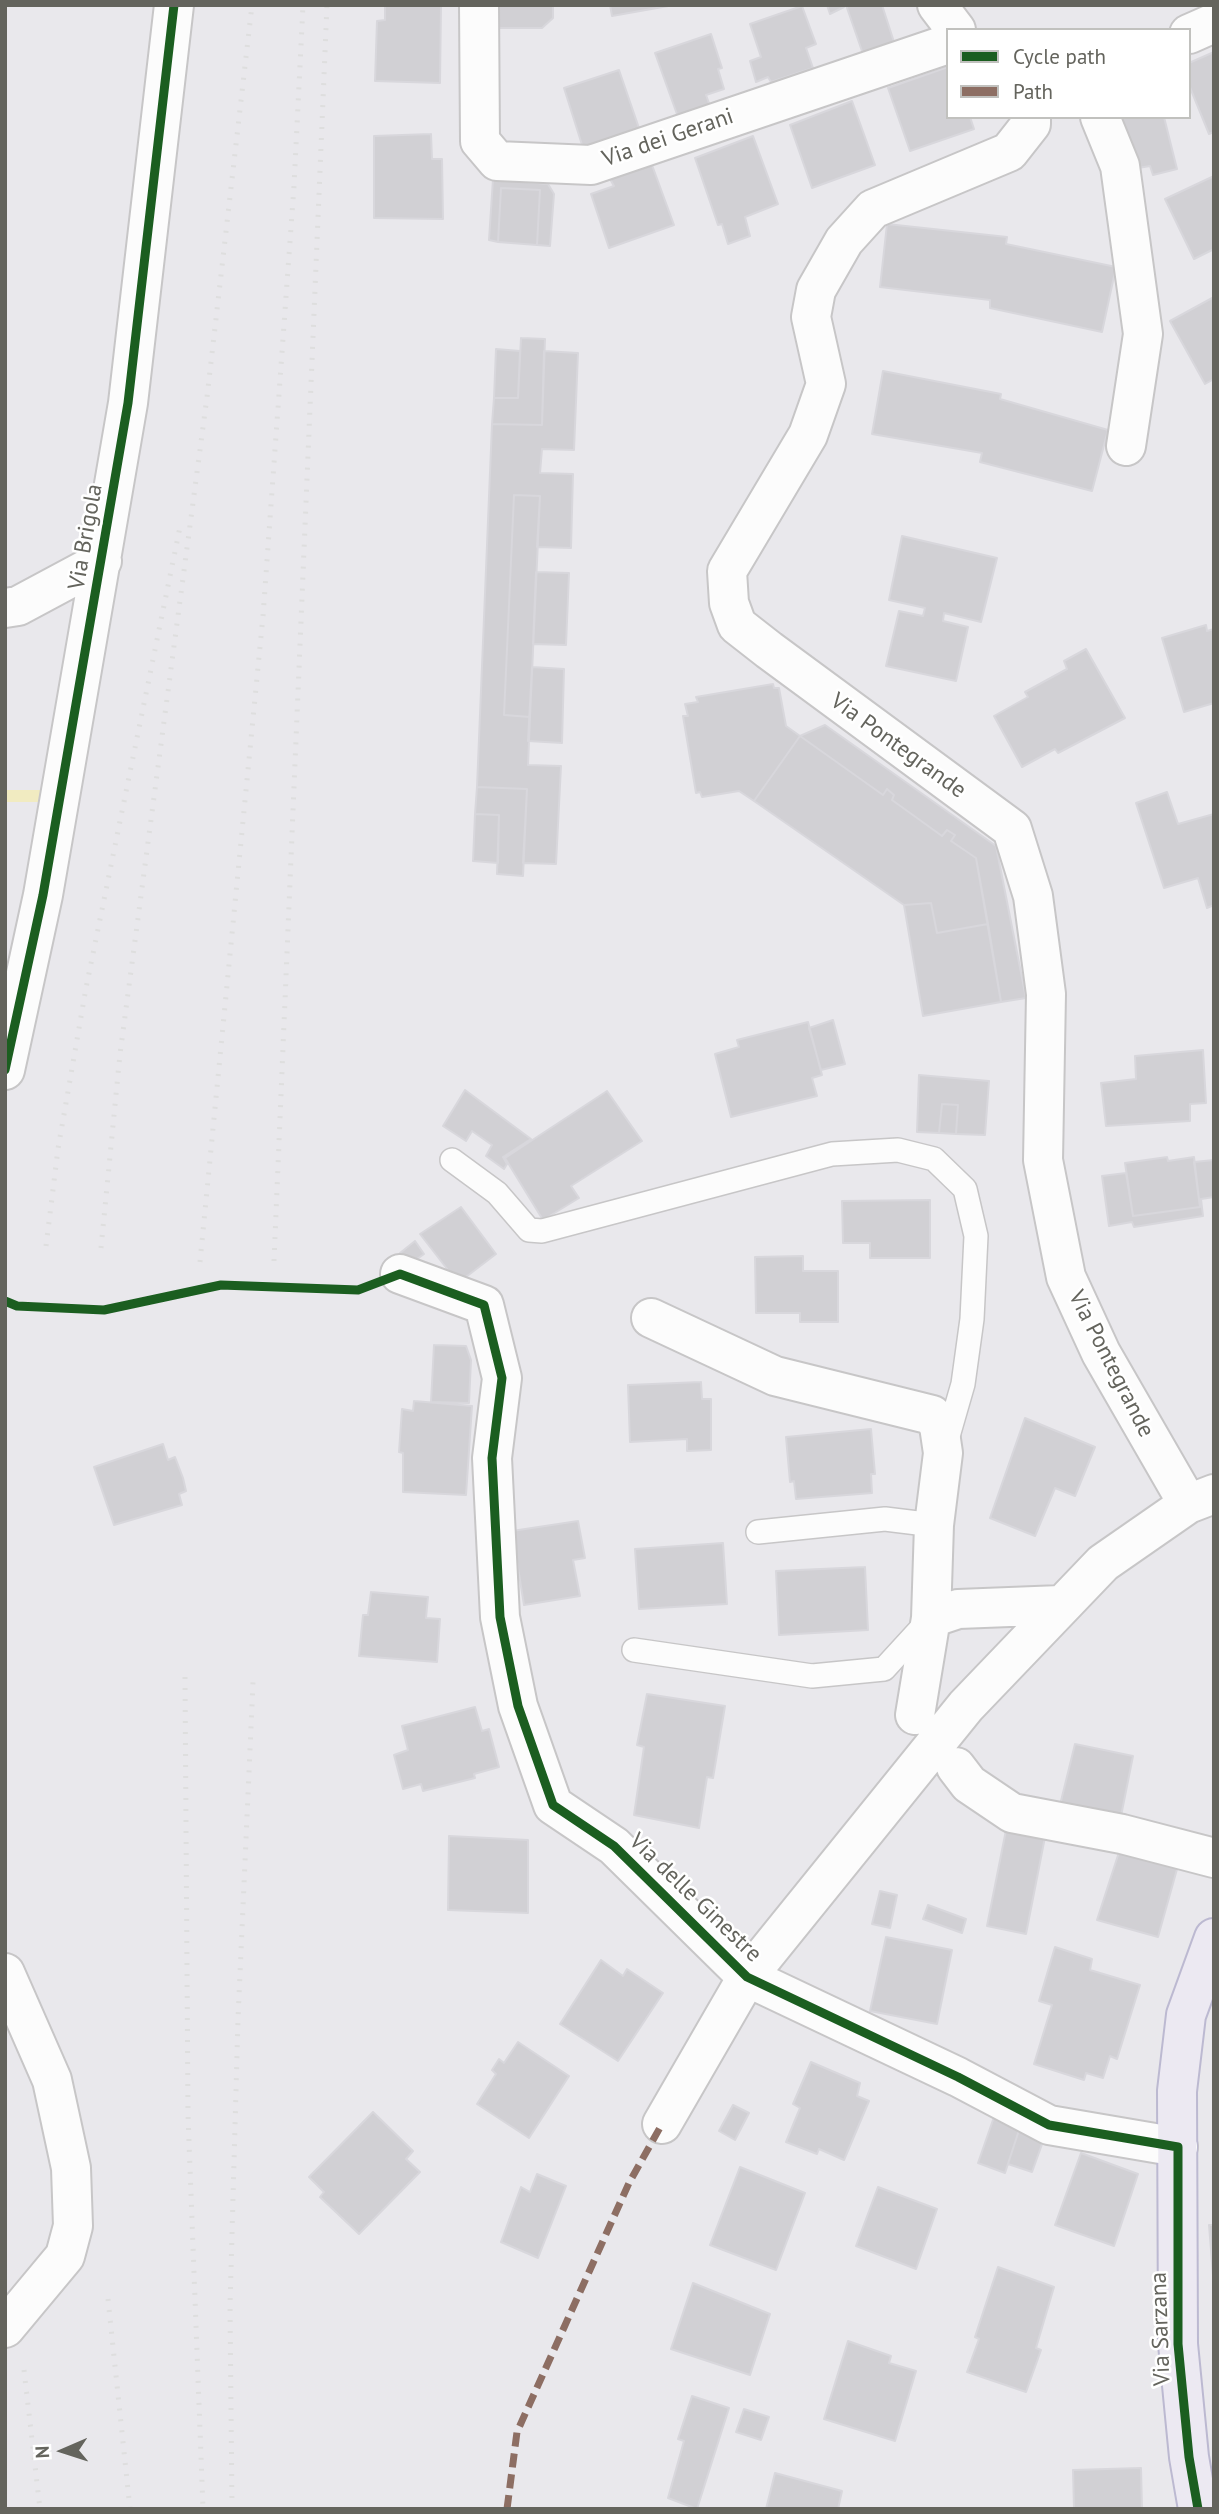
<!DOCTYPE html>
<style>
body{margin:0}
#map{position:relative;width:1219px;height:2514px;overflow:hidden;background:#e9e8ec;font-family:"PT Sans",sans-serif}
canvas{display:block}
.frame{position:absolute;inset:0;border:7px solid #64645d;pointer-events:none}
.legend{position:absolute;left:946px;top:28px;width:245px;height:91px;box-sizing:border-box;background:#fff;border:2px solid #c1c1be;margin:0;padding:9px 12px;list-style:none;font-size:21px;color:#64645d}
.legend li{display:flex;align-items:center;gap:14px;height:35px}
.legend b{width:35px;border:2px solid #c1c1be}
.north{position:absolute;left:28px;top:2416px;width:70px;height:70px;-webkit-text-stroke:5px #fff;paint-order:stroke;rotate:267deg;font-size:19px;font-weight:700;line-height:28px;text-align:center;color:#64645d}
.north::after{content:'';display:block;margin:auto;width:24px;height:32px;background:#64645d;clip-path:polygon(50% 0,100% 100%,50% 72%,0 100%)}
</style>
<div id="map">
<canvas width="1219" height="2514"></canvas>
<div class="frame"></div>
<ul class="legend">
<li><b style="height:9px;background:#1b5e20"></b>Cycle path</li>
<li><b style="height:9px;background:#8d6e63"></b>Path</li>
</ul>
<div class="north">N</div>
</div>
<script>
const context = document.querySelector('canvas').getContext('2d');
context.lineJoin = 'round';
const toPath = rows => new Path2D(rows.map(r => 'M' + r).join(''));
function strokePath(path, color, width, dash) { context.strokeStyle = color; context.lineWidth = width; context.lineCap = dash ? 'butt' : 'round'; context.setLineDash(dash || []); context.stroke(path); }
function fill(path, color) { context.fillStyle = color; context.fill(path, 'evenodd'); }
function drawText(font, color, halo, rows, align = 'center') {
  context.font = font + ' "PT Sans",sans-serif'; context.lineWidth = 5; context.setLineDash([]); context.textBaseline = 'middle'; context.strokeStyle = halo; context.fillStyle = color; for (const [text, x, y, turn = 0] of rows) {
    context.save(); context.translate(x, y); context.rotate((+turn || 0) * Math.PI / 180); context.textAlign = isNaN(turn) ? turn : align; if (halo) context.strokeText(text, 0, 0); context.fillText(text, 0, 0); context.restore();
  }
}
strokePath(toPath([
 [5,796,51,796]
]), '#f1ebc1', 12);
const building = toPath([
 [385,5,441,5,440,83,375,81,377,21,385,20,385,5],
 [490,5,553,5,553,18,542,28,490,28,490,5],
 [610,5,674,5,612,16,610,5],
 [827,5,843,5,844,7,830,14,827,5],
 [846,5,882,5,894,42,863,54,846,5],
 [802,6,816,44,806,48,813,68,771,82,768,77,756,82,750,61,761,57,750,24,802,6],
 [711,34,722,68,718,69,724,89,706,95,710,106,678,117,655,53,711,34],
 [1214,52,1214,132,1209,134,1189,85,1189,63,1214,52],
 [948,67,948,117,970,117,974,129,910,151,888,88,948,67],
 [619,70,640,131,583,148,564,88,619,70],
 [852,101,875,165,812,188,790,125,852,101],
 [1119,117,1164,117,1177,169,1153,175,1150,166,1132,169,1119,117],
 [431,134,432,159,442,159,443,219,374,218,374,136,431,134],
 [753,136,778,204,745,217,750,236,728,244,722,224,718,225,695,158,753,136],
 [652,165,674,225,609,248,591,194,614,186,610,179,652,165],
 [1214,176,1214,249,1194,259,1165,199,1214,176],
 [493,179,548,184,554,194,550,246,537,245,540,190,501,188,498,242,489,240,493,179],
 [501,188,540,190,537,245,498,242,501,188],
 [887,224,1007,237,1006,244,1116,267,1102,332,990,308,990,300,880,287,887,224],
 [1214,297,1214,379,1205,384,1170,321,1214,297],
 [521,338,545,339,542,425,492,424,494,398,518,398,521,338],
 [496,349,520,351,518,398,494,398,496,349],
 [544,351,578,353,574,450,542,449,540,473,573,474,571,548,537,547,540,496,514,495,504,715,530,717,528,765,561,766,556,864,523,863,527,789,477,787,492,424,542,425,544,351],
 [883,371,1001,394,1000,399,1108,430,1092,491,980,462,982,453,872,434,883,371],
 [514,495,540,496,530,717,504,715,514,495],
 [902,536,997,558,981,622,944,613,943,621,968,627,956,681,886,666,899,611,923,616,925,608,889,600,902,536],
 [536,572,569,573,566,645,533,644,536,572],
 [1206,625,1207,631,1214,629,1214,703,1184,712,1162,638,1206,625],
 [1086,649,1125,718,1058,753,1055,749,1022,767,994,716,1028,697,1025,692,1067,669,1064,661,1086,649],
 [532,667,564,669,562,743,528,741,532,667],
 [773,684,774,688,779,688,786,726,800,736,754,801,739,791,702,797,700,792,696,793,683,716,688,716,685,704,698,702,696,697,773,684],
 [825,725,996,846,1026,998,1001,1002,976,858,951,841,955,835,947,830,942,836,892,800,894,795,887,789,883,795,800,736,825,725],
 [800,736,883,795,887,789,894,795,892,800,942,836,947,830,955,835,951,841,976,858,988,924,937,933,931,903,904,905,754,801,800,736],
 [477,787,527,789,523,876,497,874,499,815,475,814,477,787],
 [1167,792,1178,824,1214,814,1214,905,1207,908,1198,878,1164,888,1136,803,1167,792],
 [475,814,499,815,498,863,473,861,475,814],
 [931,903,937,933,988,924,1001,1002,923,1016,904,905,931,903],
 [833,1020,845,1064,821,1070,809,1028,833,1020],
 [808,1022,822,1075,812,1078,817,1096,731,1117,715,1054,739,1047,737,1040,808,1022],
 [1203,1050,1206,1103,1190,1104,1190,1121,1106,1126,1101,1083,1136,1079,1135,1056,1203,1050],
 [919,1075,989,1081,985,1135,956,1134,958,1105,942,1104,939,1133,917,1132,919,1075],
 [465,1090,531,1139,503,1157,507,1164,504,1169,486,1156,492,1145,472,1131,466,1141,443,1126,465,1090],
 [607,1091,642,1141,571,1186,579,1198,543,1220,505,1158,607,1091],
 [942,1104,958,1105,956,1134,939,1133,942,1104],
 [1167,1157,1168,1161,1194,1157,1200,1207,1133,1216,1125,1163,1167,1157],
 [1214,1160,1214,1197,1201,1199,1203,1216,1134,1227,1132,1222,1109,1226,1102,1176,1126,1173,1133,1216,1200,1207,1194,1162,1214,1160],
 [930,1200,930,1258,870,1258,870,1243,843,1243,842,1201,930,1200],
 [461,1207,496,1254,458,1283,420,1234,461,1207],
 [415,1241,424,1254,409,1265,400,1253,415,1241],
 [803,1256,803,1271,838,1271,838,1322,800,1322,800,1313,756,1313,755,1257,803,1256],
 [434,1345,466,1346,471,1360,469,1403,431,1402,434,1345],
 [701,1382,702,1399,711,1399,711,1450,687,1451,687,1439,630,1442,628,1385,701,1382],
 [414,1401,472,1406,466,1495,403,1492,403,1453,399,1452,402,1409,413,1411,414,1401],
 [1025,1418,1095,1447,1075,1496,1055,1488,1035,1536,990,1518,1025,1418],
 [871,1429,875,1474,871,1474,872,1493,796,1499,794,1481,790,1482,786,1437,871,1429],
 [163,1444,168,1460,175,1457,183,1478,186,1491,179,1494,182,1505,114,1525,94,1467,163,1444],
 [578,1521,585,1558,573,1560,580,1596,524,1605,512,1531,578,1521],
 [723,1543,727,1604,639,1609,635,1549,723,1543],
 [865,1567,868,1630,779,1635,776,1571,865,1567],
 [371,1592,428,1597,426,1618,440,1619,437,1662,359,1656,363,1615,368,1615,371,1592],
 [647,1694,725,1706,713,1778,707,1777,699,1828,634,1815,644,1747,637,1745,647,1694],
 [475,1707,482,1731,489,1729,499,1767,474,1774,475,1778,423,1791,421,1784,403,1789,394,1755,408,1750,402,1726,475,1707],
 [1075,1744,1133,1756,1121,1816,1060,1805,1075,1744],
 [1006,1830,1045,1837,1026,1934,987,1926,1006,1830],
 [449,1836,528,1840,528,1913,448,1910,449,1836],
 [1121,1846,1179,1862,1158,1937,1097,1920,1121,1846],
 [880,1891,897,1895,890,1928,872,1924,880,1891],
 [928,1905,966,1919,962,1933,923,1919,928,1905],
 [886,1937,952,1950,937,2024,870,2011,886,1937],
 [1055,1947,1092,1959,1090,1970,1140,1985,1117,2059,1110,2056,1103,2078,1086,2073,1084,2080,1034,2064,1052,2005,1039,2001,1055,1947],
 [601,1960,623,1976,627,1969,663,1993,618,2061,560,2024,601,1960],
 [518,2042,569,2076,529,2138,477,2104,496,2074,492,2070,499,2059,504,2063,518,2042],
 [811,2062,860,2083,857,2096,869,2101,844,2160,819,2149,817,2154,786,2142,800,2108,793,2104,811,2062],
 [733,2105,749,2113,735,2140,719,2131,733,2105],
 [373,2112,413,2151,406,2159,420,2172,359,2234,320,2197,324,2192,309,2177,373,2112],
 [994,2117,1020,2127,1005,2173,978,2163,994,2117],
 [1020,2127,1045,2136,1032,2172,1008,2164,1020,2127],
 [1081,2153,1138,2174,1114,2246,1055,2225,1081,2153],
 [740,2167,805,2193,776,2270,710,2245,740,2167],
 [537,2174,566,2186,538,2258,501,2242,521,2187,530,2192,537,2174],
 [878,2187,937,2209,916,2269,856,2246,878,2187],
 [1209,2225,1214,2225,1214,2288,1209,2225],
 [998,2267,1054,2287,1036,2348,1041,2350,1026,2392,967,2372,979,2339,975,2337,998,2267],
 [693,2283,770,2314,750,2375,671,2349,693,2283],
 [848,2341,891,2356,889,2363,916,2371,895,2441,824,2419,848,2341],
 [692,2396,729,2408,697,2509,668,2498,684,2441,678,2439,692,2396],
 [744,2409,769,2417,761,2440,736,2432,744,2409],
 [1141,2468,1142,2509,1074,2509,1073,2470,1141,2468],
 [775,2473,842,2491,838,2509,766,2509,775,2473]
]);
fill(building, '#d1d0d4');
strokePath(building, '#d8d7dc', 2);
const lane = toPath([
 [452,1160,497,1193,529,1230,542,1231,832,1154,898,1150,934,1159,965,1189,976,1236,972,1319,963,1384,946,1443],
 [758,1532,885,1519,934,1525],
 [634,1650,812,1676,884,1669,928,1621]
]);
const street = toPath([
 [479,5,480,141,497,161,591,165,948,44],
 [937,5,956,30],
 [1189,34,1214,23],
 [1031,117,1031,124,1009,152,873,209,844,241,816,290,811,317,826,384,808,435,727,571,729,603,737,625,769,650,1012,829,1033,896,1046,994,1043,1160,1066,1277,1101,1353,1188,1504],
 [1100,117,1120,166,1143,334,1126,446],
 [5,608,18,606,102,561],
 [5,1070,43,895,128,403,174,5],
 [400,1274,484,1305,502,1378,492,1458,500,1617,518,1706,553,1805,614,1846,747,1977,958,2077,1049,2125,1178,2147],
 [651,1318,775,1376,932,1415,939,1426,943,1453,934,1525,931,1618,958,1609,1061,1605],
 [915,1715,931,1618],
 [956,1767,969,1784,1012,1813,1122,1834,1214,1858],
 [5,1973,52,2080,71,2168,73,2226,65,2256,5,2328],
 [662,2124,747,1977,966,1706,1103,1563,1188,1504,1214,1494]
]);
const primary = toPath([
 [1198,2509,1189,2457,1178,2344,1177,2091,1186,2015,1214,1938]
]);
strokePath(lane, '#c7c6c7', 26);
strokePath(street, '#c7c6c7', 42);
strokePath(primary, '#bcb9d1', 42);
strokePath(lane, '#fcfcfc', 23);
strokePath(street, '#fcfcfc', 38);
strokePath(primary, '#ece9f2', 38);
strokePath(toPath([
 [46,1246,58,1149,86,988,180,527],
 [101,1248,120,1054,207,397,252,5],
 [274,1261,327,5],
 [200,1262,263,616,294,186,303,5],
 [185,1677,188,2115,203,2509],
 [108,2299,130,2509],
 [24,2370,40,2509],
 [232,2509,230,2306,238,2019,253,1682]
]), '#dedede', 5, [2, 9]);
strokePath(toPath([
 [507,2509,517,2432,629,2183,662,2124]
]), '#8d6e63', 7, [14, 7]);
strokePath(toPath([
 [5,1070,43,895,128,403,174,5],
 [5,1301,17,1306,104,1310,221,1285,358,1290,400,1274,484,1305,502,1378,492,1458,500,1617,518,1706,553,1805,614,1846,747,1977,958,2077,1049,2125,1178,2147,1178,2344,1189,2457,1198,2509]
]), '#1b5e20', 9);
drawText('23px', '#64645d', '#fff', [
 ["Via dei Gerani",668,138,-19],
 ["Via Brigola",86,537,-80],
 ["Via Pontegrande",898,746,36],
 ["Via Pontegrande",1111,1364,63],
 ["Via delle Ginestre",695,1898,44],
 ["Via Sarzana",1161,2329,-92]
]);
</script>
